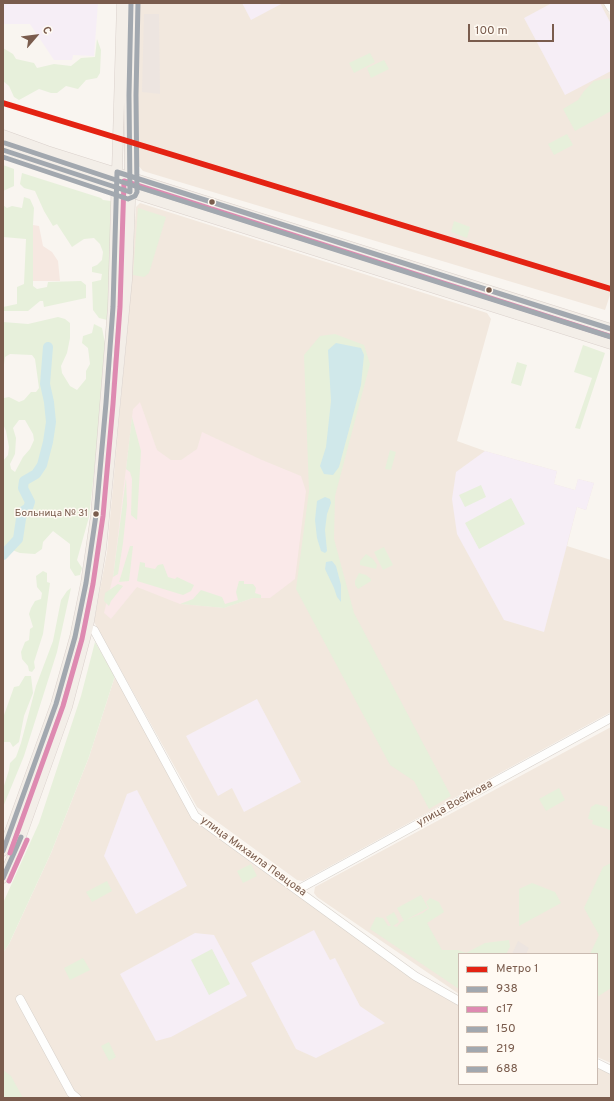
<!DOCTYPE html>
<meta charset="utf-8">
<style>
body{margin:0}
#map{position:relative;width:614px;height:1101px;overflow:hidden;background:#f9f5f0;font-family:Overpass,sans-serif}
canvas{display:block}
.frame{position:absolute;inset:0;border:4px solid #7a5c4d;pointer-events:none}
.legend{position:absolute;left:458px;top:953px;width:140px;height:132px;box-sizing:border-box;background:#fffaf3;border:1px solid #cabbb1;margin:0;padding:5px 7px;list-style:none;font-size:12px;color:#7a5c4d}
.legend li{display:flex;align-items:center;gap:8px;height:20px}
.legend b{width:20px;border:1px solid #cabbb1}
.north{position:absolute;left:16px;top:16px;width:40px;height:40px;-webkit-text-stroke:3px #fffaf3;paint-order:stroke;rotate:62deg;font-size:11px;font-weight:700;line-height:16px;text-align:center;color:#7a5c4d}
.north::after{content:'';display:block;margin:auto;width:14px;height:18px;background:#7a5c4d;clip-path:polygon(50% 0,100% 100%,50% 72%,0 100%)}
.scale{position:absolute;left:468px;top:24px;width:86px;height:18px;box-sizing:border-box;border:2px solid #7a5c4d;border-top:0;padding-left:5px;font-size:12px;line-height:14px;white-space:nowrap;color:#7a5c4d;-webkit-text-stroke:3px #fffaf3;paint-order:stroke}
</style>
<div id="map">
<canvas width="614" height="1101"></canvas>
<div class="frame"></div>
<ul class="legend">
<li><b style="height:5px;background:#e42313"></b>Метро 1</li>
<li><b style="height:5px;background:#a2a8af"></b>938</li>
<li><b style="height:5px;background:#de8ab1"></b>с17</li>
<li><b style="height:5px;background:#a2a8af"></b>150</li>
<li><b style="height:5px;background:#a2a8af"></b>219</li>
<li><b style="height:5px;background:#a2a8af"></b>688</li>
</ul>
<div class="north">С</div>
<div class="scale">100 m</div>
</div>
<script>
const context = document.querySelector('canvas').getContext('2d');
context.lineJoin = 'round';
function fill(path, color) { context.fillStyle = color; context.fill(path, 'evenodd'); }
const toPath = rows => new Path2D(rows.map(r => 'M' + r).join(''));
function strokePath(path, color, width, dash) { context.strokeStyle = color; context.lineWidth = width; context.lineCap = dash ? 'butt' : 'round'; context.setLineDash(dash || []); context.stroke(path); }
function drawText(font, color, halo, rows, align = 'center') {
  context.font = font + ' Overpass,sans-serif'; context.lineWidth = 3; context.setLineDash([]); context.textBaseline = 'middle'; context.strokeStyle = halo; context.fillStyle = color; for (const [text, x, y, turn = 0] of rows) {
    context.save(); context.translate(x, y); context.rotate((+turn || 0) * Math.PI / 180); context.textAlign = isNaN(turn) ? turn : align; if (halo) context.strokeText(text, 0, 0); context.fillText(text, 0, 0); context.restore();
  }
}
fill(toPath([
 [138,3,604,3,611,17,611,292,605,310,143,171,138,165,137,91],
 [140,203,487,313,491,319,457,441,485,451,557,471,554,484,575,490,578,479,594,483,586,510,577,507,567,546,611,560,611,712,303,881,297,880,197,807,94,622,107,552,129,310,136,207],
 [115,676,192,818,459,1004,459,1084,597,1084,597,1067,611,1073,611,1098,3,1098,3,953,9,944,51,853,89,757],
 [611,727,611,1063,597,1057,597,954,459,954,459,994,317,897,314,893,315,887]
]), '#f2e8de');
fill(toPath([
 [33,225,39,226,43,246,52,252,58,261,60,281,33,281]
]), '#f6e8e1');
fill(toPath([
 [144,14,159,14,160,94,142,92],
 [518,941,529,948,526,954,512,954]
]), '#ede5e0');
fill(toPath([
 [3,3,98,3,94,56,73,55,72,60,54,60,30,24,3,24],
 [242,3,283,3,251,20],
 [552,3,600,3,611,24,611,71,565,95,524,18],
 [485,451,557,471,554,484,575,490,578,479,594,483,586,510,577,507,544,632,504,620,457,534,452,499,456,472],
 [257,699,301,782,244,812,232,788,218,796,186,736],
 [137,790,187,886,136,914,104,856,127,794],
 [314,930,330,960,335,958,360,1006,385,1023,316,1058,296,1049,251,963],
 [195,933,214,935,247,996,171,1037,156,1041,120,974]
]), '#f6eef6');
fill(toPath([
 [140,402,157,450,171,460,181,460,197,449,202,432,262,460,301,476,306,491,295,579,270,598,253,598,224,608,180,604,137,587,111,619,104,613,113,577,133,409]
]), '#fae9e9');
fill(toPath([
 [97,39,101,50,100,73,97,78,86,80,78,89,66,86,57,93,51,93,39,89,19,100,14,97,9,86,3,81,3,48,13,54,16,59,34,63,37,68,54,64,71,66,81,58,95,57],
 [370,53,375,62,354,73,349,63],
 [384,60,389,69,371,78,367,68],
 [611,78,611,111,575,131,563,109,578,100,584,91,594,81],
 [567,134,573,145,554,155,548,144],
 [3,165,14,169,14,186,3,191],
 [22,173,101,198,103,200,111,201,110,317,107,320,99,318,93,310,92,282,101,280,102,274,92,272,92,267,97,265,102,260,103,252,100,244,94,238,84,239,72,247,57,224,53,226,44,211,35,191,24,188,20,184],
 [24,197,30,199,34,208,33,225,33,286,37,289,47,287,48,282,81,281,86,285,86,298,44,307,43,301,40,301,28,311,3,311,3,307,17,304,17,287,24,284,26,239,3,237,3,205,7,208,12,206,22,208],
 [138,208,166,217,149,273,144,277,133,275],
 [454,221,470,227,467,238,451,232],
 [526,309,611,335,611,338,527,311],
 [58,317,65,319,70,323,70,338,67,353,61,366,62,373,70,386,77,390,86,379,86,371,90,364,88,348,82,343,83,336,92,333,94,324,102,328,105,343,99,428,89,517,77,560,82,568,80,575,75,576,70,568,70,544,53,531,43,542,42,549,35,554,20,553,12,550,3,551,3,461,8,455,9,447,6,431,3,424,3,397,4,398,9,397,19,402,24,400,31,392,36,392,39,388,35,359,32,355,10,354,5,357,3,372,3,322,28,324],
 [19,420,25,420,33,434,34,440,30,449,23,457,15,472,11,469,10,464,15,454,16,438,13,428],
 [335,334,364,345,370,364,335,496,334,539,354,613,451,796,429,809,414,781,390,765,296,589,309,491,304,355,320,336],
 [583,345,605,353,580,429,575,428,592,378,574,372],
 [517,362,527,365,521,386,511,383],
 [132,417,141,451,137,520,131,515,132,479,130,472,126,469],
 [390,450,396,452,391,470,385,469],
 [126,478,127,505,123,543,118,574,113,577],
 [481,485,486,497,465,507,459,495],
 [511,498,525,524,479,549,465,523],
 [130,546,133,546,129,581,119,582],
 [384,547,393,565,383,570,374,552],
 [366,554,373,559,377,565,376,569,360,565,360,561],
 [140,562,145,563,145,567,155,569,158,565,163,564,168,577,175,579,177,577,194,585,191,591,183,595,137,581],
 [43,571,47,573,47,582,50,583,43,634,34,662,35,668,32,672,29,671,28,666,22,659,21,652,25,642,29,640,30,629,33,627,29,614,31,608,35,601,41,599,42,593,37,587,36,576],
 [359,573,366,575,371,579,371,581,358,589,355,585,355,581],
 [239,581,244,581,244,584,253,584,256,588,255,593,261,595,261,598,253,598,224,608,180,604,193,599,201,590,222,597,225,604,238,600,236,592],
 [118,584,123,586,111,601,109,606,104,601,105,593],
 [71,588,57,652,24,756,3,807,3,789,9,770,10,763,16,757,21,743,36,686,53,641,61,600,67,591],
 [95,642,115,676,89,757,51,853,9,944,3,953,3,903,39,823,81,696],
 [25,676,31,676,33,693,24,716,19,742,13,747,10,742,3,742,3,718,14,687,19,686],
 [559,788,565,800,546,811,539,799],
 [596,804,608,807,607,811,611,812,610,830,592,824,593,820,588,819,591,807],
 [611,863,611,988,597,997,597,954,590,954,599,935,584,908,603,867],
 [251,864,257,876,243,883,237,871],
 [107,881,112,891,92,902,86,892],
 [532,883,555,892,561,903,519,926,519,889],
 [421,895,428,908,404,921,397,908],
 [430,898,439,902,444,912,427,923,442,950,458,950,466,953,485,943,509,940,510,947,506,954,459,954,459,989,370,929,376,917,383,918,388,926,391,926,386,917,394,912,399,922,393,926,397,927,401,922,423,913,429,908,426,902],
 [212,949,230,984,209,995,191,960],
 [83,958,90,970,70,980,64,968],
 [109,1042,116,1057,109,1061,101,1046],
 [3,1070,11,1076,23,1098,3,1098]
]), '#e7f0db');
fill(toPath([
 [336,343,361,348,364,355,361,385,339,467,333,475,324,474,320,466,326,447,331,401,328,350],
 [325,497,330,499,331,503,327,514,325,530,327,551,325,553,321,551,317,538,315,520,317,501],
 [332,561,336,566,341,585,341,602,337,597,334,588,325,569,326,562]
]), '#d0e8ea');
strokePath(toPath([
 [3,555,18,539,22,512,28,508,30,502,23,488,24,481,36,474,42,465,48,442,51,422,49,402,45,384,48,347]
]), '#d0e8ea', 10);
const minor = toPath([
 [608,3,611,8],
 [517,315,513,312,512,307,517,301,522,300],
 [77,625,94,630,195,816,415,976,459,1001],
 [299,889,611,718],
 [20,999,71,1093,77,1098],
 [597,1063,611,1070]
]);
const major = toPath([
 [3,135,47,151,611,329],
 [3,150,117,188,611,344],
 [3,851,56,704,75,637,86,583,96,515,113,307,122,3],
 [3,878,19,842,67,707,88,627,101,549,127,280,130,202,129,95,131,3]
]);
strokePath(minor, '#d7d1cb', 9);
strokePath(major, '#dad1cc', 11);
strokePath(minor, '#fefefd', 8);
strokePath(major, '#f3eee8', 10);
strokePath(toPath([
 [3,851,56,704,75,637,86,583,96,515,106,403,113,307,117,172,611,329],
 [3,878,21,837]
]), '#a2a8af', 5);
strokePath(toPath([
 [10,853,63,706,82,639,93,584,103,516,113,404,120,307,124,181,609,336],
 [9,881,27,840]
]), '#de8ab1', 5);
strokePath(toPath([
 [5,143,119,181,611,337]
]), '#a2a8af', 5);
strokePath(toPath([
 [3,150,130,192,129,95,131,3]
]), '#a2a8af', 5);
strokePath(toPath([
 [3,157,128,199,135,196,137,192,136,95,138,3]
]), '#a2a8af', 5);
strokePath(toPath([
 [3,103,611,289]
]), '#e42313', 6);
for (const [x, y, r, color] of [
 [212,202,3.5,"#7a5c4d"],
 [489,290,3.5,"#7a5c4d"],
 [96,514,3.5,"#7a5c4d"]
]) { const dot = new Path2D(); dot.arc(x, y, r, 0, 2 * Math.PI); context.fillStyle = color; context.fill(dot); strokePath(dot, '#fffaf3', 1.5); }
drawText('10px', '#7a5c4d', '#fffaf3', [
 ["Больница № 31",88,514]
], 'right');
drawText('11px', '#7a5c4d', '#fffaf3', [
 ["улица Воейкова",455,804,-29],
 ["улица Михаила Певцова",253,857,36]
]);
</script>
